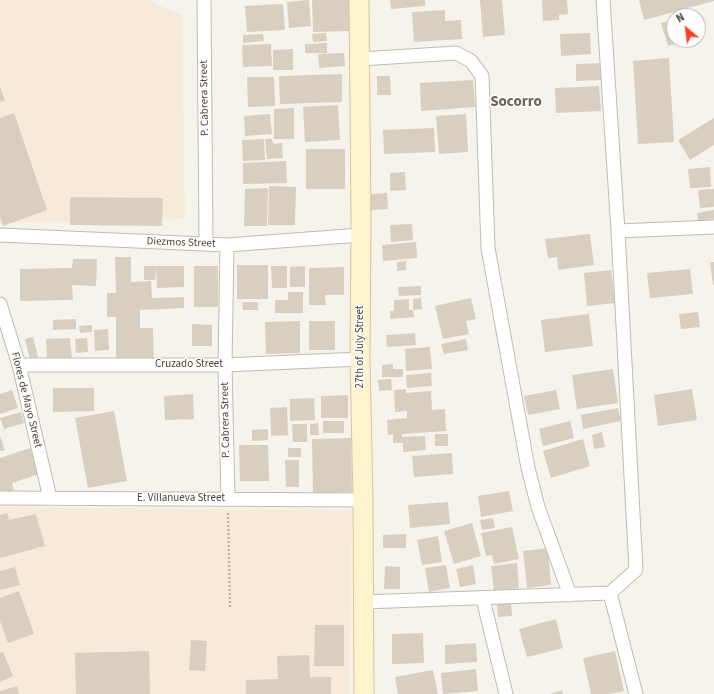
<!DOCTYPE html>
<style>
body{margin:0}
#map{position:relative;width:714px;height:694px;overflow:hidden;background:#f6f3ec;font-family:"Source Sans 3",sans-serif}
canvas{display:block}
.north{position:absolute;left:666px;top:8px;width:40px;height:40px;box-sizing:border-box;background:#fff;border:1px solid #b7b4b0;border-radius:50%;rotate:331deg;font-size:11px;font-weight:700;line-height:16px;text-align:center;color:#4b4439}
.north::after{content:'';display:block;margin:auto;width:14px;height:18px;background:#fc3f1d;clip-path:polygon(50% 0,100% 100%,50% 72%,0 100%)}
</style>
<div id="map">
<canvas width="714" height="694"></canvas>
<div class="north">N</div>
</div>
<script>
const context = document.querySelector('canvas').getContext('2d');
context.lineJoin = 'round';
function fill(path, color) { context.fillStyle = color; context.fill(path, 'evenodd'); }
const toPath = rows => new Path2D(rows.map(r => 'M' + r).join(''));
function strokePath(path, color, width, dash) { context.strokeStyle = color; context.lineWidth = width; context.lineCap = dash ? 'butt' : 'round'; context.setLineDash(dash || []); context.stroke(path); }
function drawText(font, color, halo, rows, align = 'center') {
  context.font = font + ' "Source Sans 3",sans-serif'; context.lineWidth = 3; context.setLineDash([]); context.textBaseline = 'middle'; context.strokeStyle = halo; context.fillStyle = color; for (const [text, x, y, turn = 0] of rows) {
    context.save(); context.translate(x, y); context.rotate((+turn || 0) * Math.PI / 180); context.textAlign = isNaN(turn) ? turn : align; if (halo) context.strokeText(text, 0, 0); context.fillText(text, 0, 0); context.restore();
  }
}
fill(toPath([
 [0,0,147,0,182,15,185,219,0,223],
 [0,507,352,510,349,694,0,694]
]), '#f7ead8');
fill(toPath([
 [309,0,311,26,289,28,287,2],
 [312,0,349,0,350,31,313,32],
 [390,0,425,0,425,6,391,9],
 [480,0,502,0,505,35,483,37],
 [542,0,567,0,568,14,559,15,559,20,543,21],
 [639,0,714,0,714,1,644,20],
 [283,4,285,30,247,32,245,6],
 [445,10,445,21,461,20,462,39,414,42,412,12],
 [674,19,674,40,681,40,681,42,668,46,661,23],
 [326,33,327,41,313,42,312,34],
 [590,33,591,54,561,56,560,34],
 [263,34,264,41,243,43,243,35],
 [327,43,327,53,305,53,305,44],
 [271,44,272,66,243,67,242,45],
 [293,49,293,70,273,70,273,50],
 [344,53,345,66,319,68,318,54],
 [669,58,674,142,638,144,633,61],
 [601,63,601,80,576,81,576,64],
 [342,74,342,102,280,104,279,76],
 [377,76,390,76,391,95,377,95],
 [247,77,274,77,275,106,248,107],
 [473,80,475,107,421,111,420,83],
 [599,86,601,111,556,113,555,88],
 [0,87,5,101,0,102],
 [338,105,340,140,305,142,303,107],
 [294,108,294,139,274,139,274,109],
 [14,113,47,210,3,226,0,217,0,118],
 [270,114,272,134,245,136,244,116],
 [466,114,468,152,439,154,436,116],
 [714,118,714,145,690,160,678,140],
 [434,128,435,152,384,154,383,130],
 [264,139,265,160,243,161,242,140],
 [265,139,272,139,273,144,282,143,283,158,267,159],
 [306,149,345,149,345,189,306,189],
 [286,161,287,183,243,184,243,163],
 [710,167,711,187,690,188,688,169],
 [405,172,406,190,390,191,390,173],
 [269,186,296,187,295,225,268,225],
 [268,188,267,226,244,226,245,189],
 [714,189,714,207,700,208,698,190],
 [387,193,388,209,371,210,370,194],
 [70,197,163,198,162,226,70,225],
 [714,210,714,219,698,221,697,213],
 [412,224,413,240,391,242,390,225],
 [590,234,594,265,558,270,557,257,548,258,545,239],
 [416,242,417,258,383,261,382,245],
 [115,257,131,257,131,282,151,281,152,298,184,297,184,308,140,310,140,328,153,328,154,362,116,363,116,317,107,317,107,293,116,293],
 [73,259,97,259,96,286,72,285,73,300,20,301,20,269,72,268],
 [406,261,406,270,397,271,397,262],
 [710,262,714,262,714,285,713,285],
 [237,265,268,265,268,299,237,299],
 [144,266,184,266,184,287,157,288,156,268,155,280,144,280],
 [194,266,218,266,218,307,194,307],
 [271,266,287,266,287,288,272,288],
 [305,266,305,287,290,287,290,267],
 [344,267,344,295,325,295,326,305,309,305,309,268],
 [690,269,693,294,650,298,647,273],
 [611,270,615,303,587,306,584,273],
 [421,286,421,295,399,296,398,287],
 [288,292,303,292,303,313,275,313,275,300,288,300],
 [421,298,422,309,413,310,413,299],
 [471,298,476,319,466,321,469,334,443,339,435,306],
 [409,299,409,310,413,310,414,317,390,319,390,311,394,311,394,300],
 [242,302,258,302,258,310,243,310],
 [698,312,700,327,681,329,679,314],
 [589,314,593,346,545,352,541,320],
 [76,319,76,329,53,330,53,320],
 [300,321,300,353,266,354,265,322],
 [309,321,335,321,335,350,309,350],
 [192,324,212,325,212,346,192,346],
 [92,325,92,332,80,333,79,326],
 [108,329,109,350,95,351,94,330],
 [415,333,416,345,387,347,386,335],
 [33,337,38,357,30,359,25,339],
 [70,338,72,358,47,360,46,339],
 [87,338,88,352,76,353,75,339],
 [466,339,468,350,444,354,441,344],
 [430,347,432,369,406,371,405,349],
 [393,364,393,369,403,369,403,377,382,377,382,365],
 [613,369,618,403,577,409,572,375],
 [431,373,432,386,407,388,406,375],
 [391,379,392,390,379,391,378,380],
 [53,388,94,388,94,411,53,412],
 [406,389,406,393,431,391,432,410,445,409,446,431,402,434,402,437,425,436,426,450,403,452,403,443,393,443,393,434,388,435,387,420,407,418,407,411,395,412,394,390],
 [692,389,697,420,658,426,654,395],
 [12,390,18,408,0,414,0,394],
 [556,390,560,409,528,415,524,396],
 [193,394,194,419,165,420,164,396],
 [348,395,348,418,321,418,321,396],
 [314,398,315,420,290,421,290,399],
 [287,407,288,435,271,436,270,408],
 [618,408,621,421,583,429,581,415],
 [114,411,127,481,88,488,75,418],
 [21,412,24,423,4,429,0,418],
 [323,421,344,421,344,433,323,433],
 [570,421,574,438,543,446,539,429],
 [318,423,319,435,310,435,310,424],
 [292,424,307,424,307,442,293,442],
 [268,429,268,440,252,441,252,430],
 [602,432,605,447,594,449,592,435],
 [435,434,448,434,448,446,435,446],
 [0,436,5,450,0,451],
 [351,438,352,492,313,493,312,439],
 [583,439,590,466,551,478,543,451],
 [239,445,268,445,269,481,240,481],
 [30,448,39,474,12,483,14,490,0,495,0,458],
 [288,448,301,448,301,457,288,457],
 [452,453,453,474,414,477,412,456],
 [285,460,299,460,299,487,286,487],
 [509,491,513,511,481,517,478,496],
 [448,502,450,524,410,528,408,505],
 [7,513,9,520,36,514,45,546,0,558,0,515],
 [493,518,495,528,482,530,480,520],
 [472,523,481,556,454,564,444,531],
 [512,527,519,559,494,564,492,555,486,556,481,533],
 [406,534,406,548,383,548,383,535],
 [438,536,442,562,422,565,417,540],
 [548,548,551,585,527,588,523,551],
 [517,563,519,588,494,591,491,566],
 [446,565,450,588,429,592,425,568],
 [473,565,476,584,460,587,456,569],
 [385,566,400,567,400,589,384,589],
 [15,567,20,585,0,590,0,571],
 [19,591,34,634,8,643,0,621,0,598],
 [511,603,512,616,498,617,497,604],
 [556,619,563,648,527,657,519,629],
 [315,625,344,625,344,666,314,666],
 [423,633,424,663,392,664,392,634],
 [191,640,207,641,205,671,189,670],
 [476,643,477,662,445,664,445,645],
 [149,651,150,694,76,694,75,653],
 [615,651,624,691,610,694,591,694,583,658],
 [3,652,13,676,0,682,0,653],
 [309,655,310,677,331,677,331,694,246,694,246,680,278,679,277,656],
 [476,669,478,691,443,694,441,673],
 [433,670,438,694,398,694,395,677],
 [17,686,19,694,0,694,0,691],
 [562,690,563,694,550,694]
]), '#d8cfc1');
const street = toPath([
 [204,0,206,244],
 [360,59,456,53,471,61,482,76,488,248,528,468,538,507,570,595],
 [618,231,714,227],
 [0,235,227,245,361,235],
 [227,245,225,365,228,499],
 [0,304,19,365,50,498],
 [19,365,225,365,360,359],
 [0,498,363,500],
 [610,593,636,694],
 [483,599,506,694],
 [363,602,610,593,636,570,618,231,603,0]
]);
const secondary = toPath([
 [359,0,361,222,360,359,363,500,364,694]
]);
strokePath(street, '#c2bbae', 15);
strokePath(secondary, '#d6c79b', 21);
strokePath(toPath([
 [228,513,230,607]
]), '#c4b79f', 2.5, [2, 2]);
strokePath(street, '#fff', 13);
strokePath(secondary, '#fff3cd', 19);
drawText('11px', '#4b4439', '#fff', [
 ["P. Cabrera Street",205,98,-91],
 ["Diezmos Street",181,243,2],
 ["27th of July Street",361,347,-90],
 ["Cruzado Street",189,365],
 ["Flores de Mayo Street",26,400,76],
 ["P. Cabrera Street",226,420,-91],
 ["E. Villanueva Street",181,499]
]);
drawText('bold 15px', '#6e6250', '#fff', [
 ["Socorro",516,103]
]);
</script>
